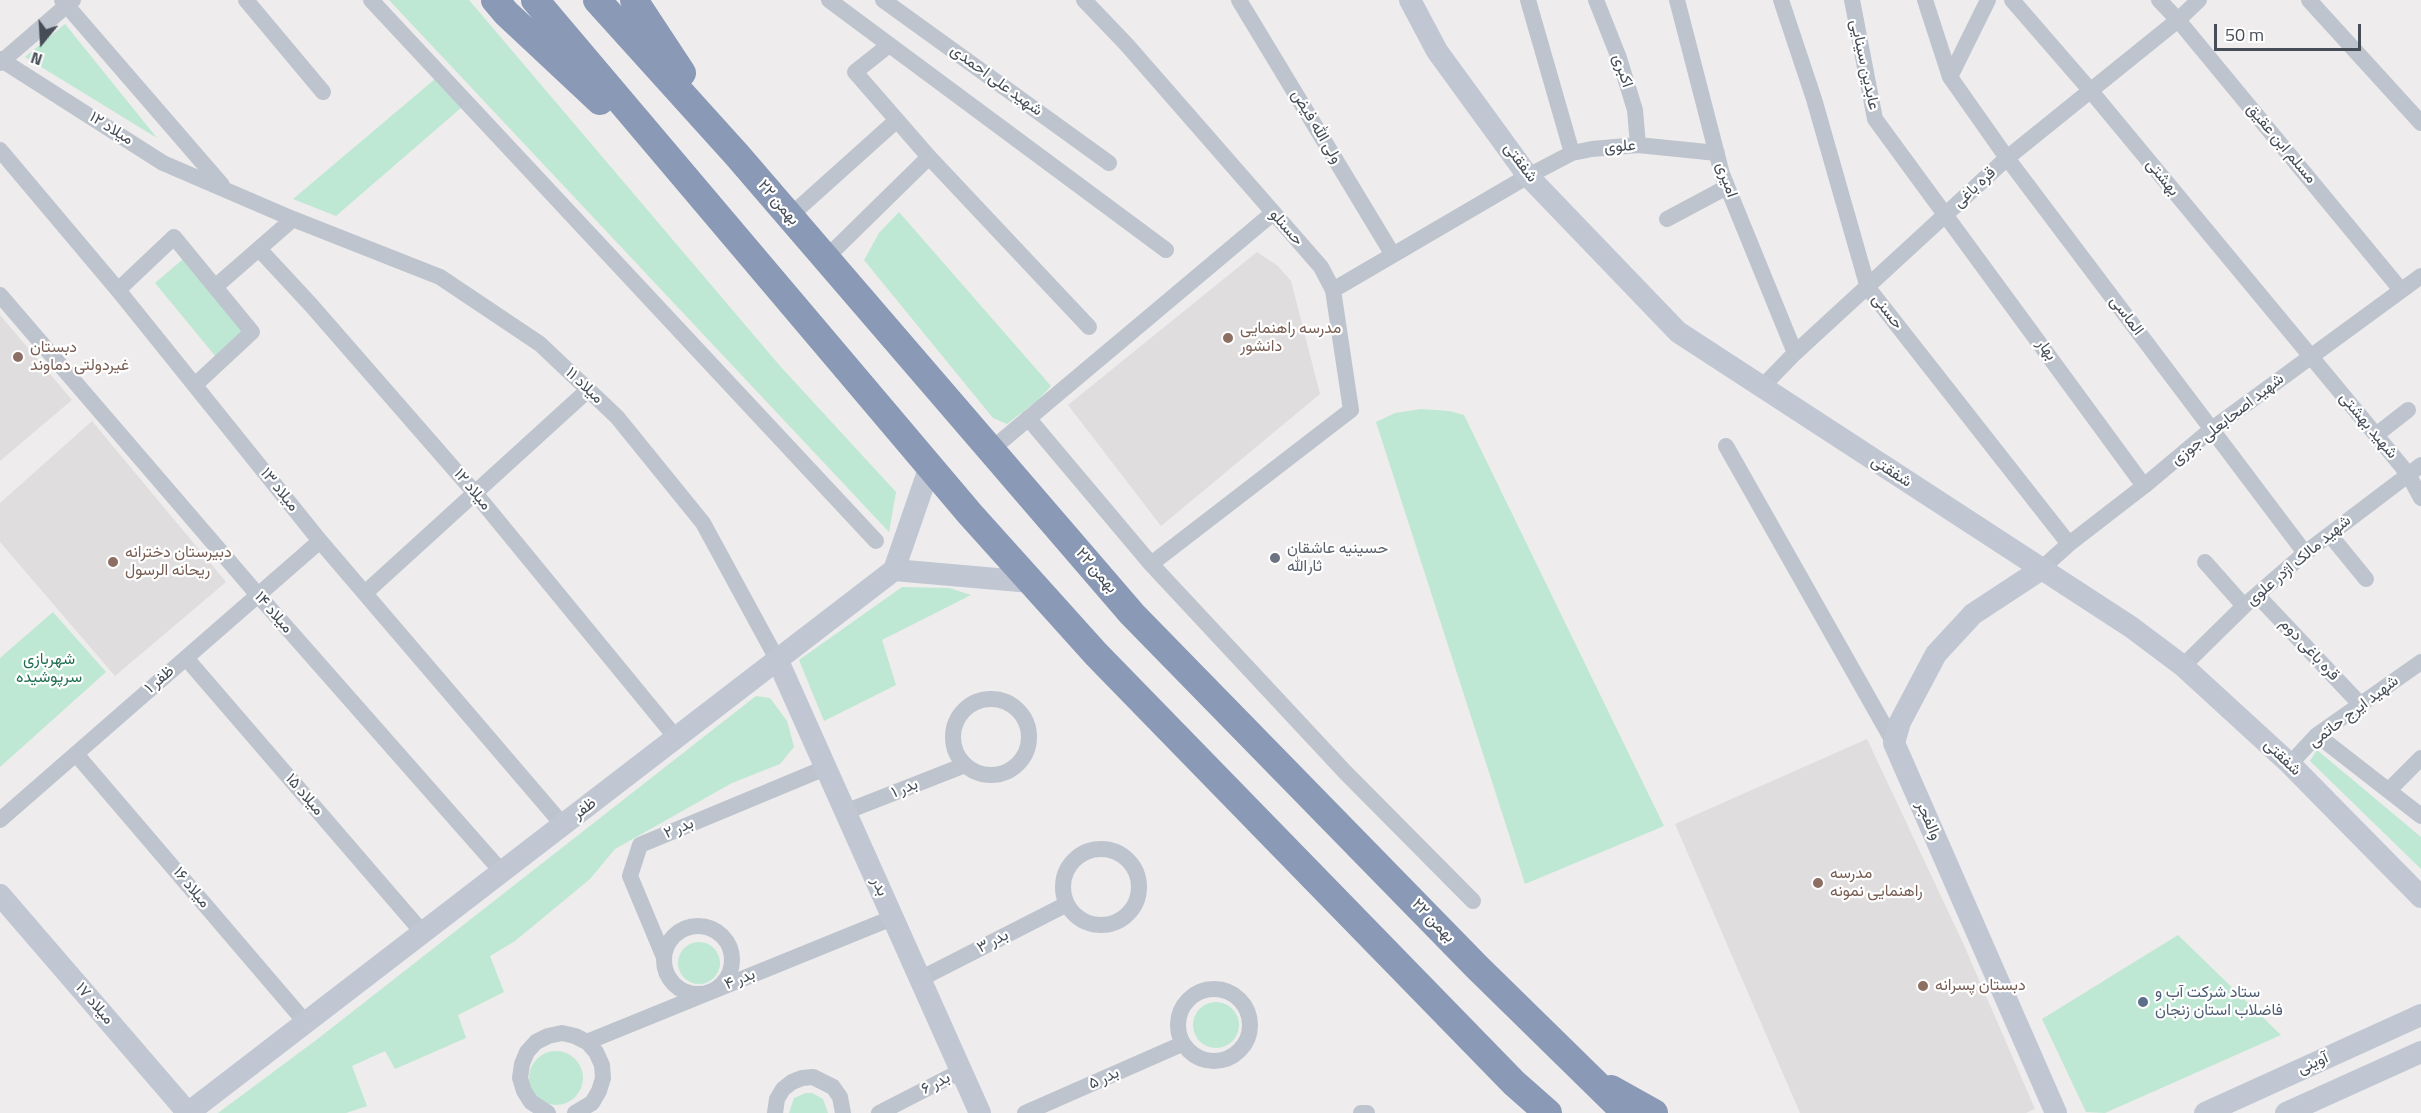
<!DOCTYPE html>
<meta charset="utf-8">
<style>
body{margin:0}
#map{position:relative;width:2421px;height:1113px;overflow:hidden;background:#eeecec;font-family:"Titillium Web",sans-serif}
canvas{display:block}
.north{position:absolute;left:12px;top:12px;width:60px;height:60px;-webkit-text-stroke:4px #fff;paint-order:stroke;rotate:198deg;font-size:16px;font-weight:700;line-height:24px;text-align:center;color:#464d57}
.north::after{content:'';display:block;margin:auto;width:21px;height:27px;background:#464d57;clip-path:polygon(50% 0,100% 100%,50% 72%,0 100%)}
.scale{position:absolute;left:2214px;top:24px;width:147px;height:27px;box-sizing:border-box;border:3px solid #464d57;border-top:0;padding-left:8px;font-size:18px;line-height:21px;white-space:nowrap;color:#464d57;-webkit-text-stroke:4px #fff;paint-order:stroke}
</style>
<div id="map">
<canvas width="2421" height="1113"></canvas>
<div class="north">N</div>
<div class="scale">50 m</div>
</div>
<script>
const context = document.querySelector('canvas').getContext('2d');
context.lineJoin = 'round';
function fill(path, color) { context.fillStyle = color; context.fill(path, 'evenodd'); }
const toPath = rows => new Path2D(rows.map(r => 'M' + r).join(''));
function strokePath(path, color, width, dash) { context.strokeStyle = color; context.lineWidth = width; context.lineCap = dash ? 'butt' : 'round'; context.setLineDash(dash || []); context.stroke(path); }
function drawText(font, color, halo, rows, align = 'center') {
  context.font = font + ' "Titillium Web",Vazirmatn,sans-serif'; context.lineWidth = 4.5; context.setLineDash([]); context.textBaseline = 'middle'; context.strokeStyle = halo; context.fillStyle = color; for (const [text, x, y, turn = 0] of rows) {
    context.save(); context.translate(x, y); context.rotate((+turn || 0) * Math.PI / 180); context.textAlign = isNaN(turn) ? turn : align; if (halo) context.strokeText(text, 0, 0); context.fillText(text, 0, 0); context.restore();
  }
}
fill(toPath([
 [1257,252,1278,266,1291,281,1320,394,1161,526,1068,405],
 [0,315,72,400,0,461],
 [92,421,226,582,115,676,0,542,0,503],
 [1867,739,1963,943,2035,1109,2026,1113,1800,1113,1675,824]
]), '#dfdddd');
fill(toPath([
 [389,0,469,0,780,366,896,492,889,532],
 [65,24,157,138,25,57],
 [435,79,462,107,336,216,293,199],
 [899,212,1051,386,1038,400,1007,424,993,418,864,260,879,233],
 [183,259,245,331,216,357,155,283],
 [1421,409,1449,411,1464,415,1664,826,1525,884,1376,422,1395,413],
 [902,587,949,588,971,595,882,640,896,685,824,721,799,660],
 [53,612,106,672,0,767,0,658],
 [756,696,770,698,787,721,794,747,780,764,732,783,615,849,590,879,515,941,490,956,504,992,458,1015,466,1038,395,1069,385,1051,352,1066,367,1106,346,1113,218,1113,315,1041],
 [2317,750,2421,837,2421,869,2310,761],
 [2178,935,2281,1035,2105,1113,2086,1112,2042,1019],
 '678 963a21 21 0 1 1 42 0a21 21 0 1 1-42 0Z',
 '1193 1025a23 23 0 1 1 46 0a23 23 0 1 1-46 0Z',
 '529 1078a27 27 0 1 1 54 0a27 27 0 1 1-54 0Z',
 [806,1093,812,1093,823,1099,828,1113,789,1113,794,1098]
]), '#bee8d3');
strokePath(toPath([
 [62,0,222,185],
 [246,0,323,92],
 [371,0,876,541],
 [829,0,1166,250],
 [883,0,1109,163],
 [1084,0,1127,45,1321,267,1333,290,1528,176,1572,153,1592,149,1638,145,1717,153],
 [1239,0,1393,255],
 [1528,0,1572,153],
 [1596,0,1619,58,1635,110,1638,145],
 [1677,0,1722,174,1795,353],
 [1781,0,1814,99,1868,288,2069,544],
 [1852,0,1875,119,2144,486],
 [1925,0,1950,77,2007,158,2305,553],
 [2012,0,2090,90,2376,435,2408,474,2421,498],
 [2159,0,2178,20,2401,290],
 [2309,0,2421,123],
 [889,45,855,72,929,157,1089,327],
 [0,59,163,163,293,219,440,277,540,344,617,417,703,523,778,661],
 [0,63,73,0],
 [1950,77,1988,0],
 [0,150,118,290,320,541,563,825],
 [790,216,897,120],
 [1667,219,1727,187],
 [259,249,311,305,475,493,677,739],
 [826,258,929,157],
 [215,287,293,219],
 [118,290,174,237,252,332,195,385],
 [0,295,258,595,502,872],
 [1762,387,1795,353,2007,158,2178,20,2199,0],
 [1028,418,1151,564,1345,772,1473,901],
 [2376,435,2408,410],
 [1726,446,1894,743],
 [992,449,1273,213],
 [2330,535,2366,579],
 [2205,562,2244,606],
 [1151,564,1351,410,1333,290],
 [2040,570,2069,544,2144,486,2212,429,2421,276],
 [365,593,588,390],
 [2257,595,2361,705],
 [186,658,423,933],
 [2183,666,2244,606,2305,553,2421,465],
 '953 737a38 38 0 1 1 76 0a38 38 0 1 1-76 0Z',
 [2317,735,2421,816],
 [76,754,306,1023],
 [2290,764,2317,735,2421,662],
 [2389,790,2421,758],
 [845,812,965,765],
 [0,820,320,541],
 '1063 887a38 38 0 1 1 76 0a38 38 0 1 1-76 0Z',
 '664 960a34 34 0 1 1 68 0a34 34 0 1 1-68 0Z',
 [663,955,630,876,640,845,825,768],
 [920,979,1067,904],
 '1178 1025a36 36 0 1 1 72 0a36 36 0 1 1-72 0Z',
 [587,1042,892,918],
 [548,1113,531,1102,524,1091,520,1078,522,1064,527,1052,536,1042,548,1036,562,1033,575,1036,587,1042,596,1052,602,1065,603,1078,599,1091,592,1103,575,1113],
 [775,1113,777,1099,783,1089,792,1082,802,1078,813,1077,833,1087,840,1097,843,1113],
 [879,1113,961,1071],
 [1025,1113,1182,1044],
 [1361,1113,1367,1113]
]), '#bec4cd', 16);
strokePath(toPath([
 [1410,0,1437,51,1528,176,1678,332,2131,627,2183,666,2290,764,2421,897],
 [894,570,1031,582],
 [2040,570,1973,614,1936,654,1900,722,1894,743,2056,1113],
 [778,661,980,1113],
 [0,895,188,1113,894,570,930,466],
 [2205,1113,2421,1015],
 [2286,1113,2421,1052]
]), '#c0c7d3', 22);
strokePath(toPath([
 [495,0,506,13,600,101],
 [535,0,970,514,1096,654,1514,1083,1548,1113],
 [597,0,737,155,1132,614,1477,967,1626,1113],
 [634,0,682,73],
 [1611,1089,1654,1113]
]), '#8999b6', 28);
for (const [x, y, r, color] of [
 [1228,338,6,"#8d6e63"],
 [18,357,6,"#8d6e63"],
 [1275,558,6,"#6b7280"],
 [113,562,6,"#8d6e63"],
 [1818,883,6,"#8d6e63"],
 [1923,986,6,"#8d6e63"],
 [2143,1002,6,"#5c6f8a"]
]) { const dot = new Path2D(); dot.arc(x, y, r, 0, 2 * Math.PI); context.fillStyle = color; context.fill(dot); strokePath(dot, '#fff', 2); }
drawText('16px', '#464d57', '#fff', [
 ["عابدین سینایی",1864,65,78],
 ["اکبری",1622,71,72],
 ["شهید علی احمدی",996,81,36],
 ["ولی الله فیض",1316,127,59],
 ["میلاد ۱۲",111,129,32],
 ["مسلم ابن عقیق",2281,144,50],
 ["علوی",1620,147,-4],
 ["شفقتی",1520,163,53],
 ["بهشتی",2162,178,51],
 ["امیری",1726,180,71],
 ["قره باغی",1975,188,-43],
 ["۲۲ بهمن",778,203,49],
 ["حسنلو",1286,228,49],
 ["حسنی",1887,312,52],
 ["الماسی",2126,316,53],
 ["بهار",2046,350,54],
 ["میلاد ۱۱",584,386,43],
 ["شهید اصحابعلی جوزی",2228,420,-38],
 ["شهید بهشتی",2368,426,50],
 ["شفقتی",1891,472,33],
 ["میلاد ۱۳",279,490,51],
 ["میلاد ۱۲",472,490,50],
 ["شهید مالک اژدر علوی",2299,561,-40],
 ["۲۲ بهمن",1096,571,49],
 ["میلاد ۱۴",273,613,49],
 ["قره باغی دوم",2309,650,47],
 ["ظفر ۱",160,680,-41],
 ["شهید ایرج حاتمی",2354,712,-37],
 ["شفقتی",2282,758,44],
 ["بدر ۱",905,789,-22],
 ["میلاد ۱۵",304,795,49],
 ["ظفر",585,809,-37],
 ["والفجر",1928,821,66],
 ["بدر ۲",679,829,-23],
 ["بدر",879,887,66],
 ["میلاد ۱۶",191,888,50],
 ["۲۲ بهمن",1433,921,46],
 ["بدر ۳",993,942,-27],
 ["بدر ۴",740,980,-22],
 ["میلاد ۱۷",94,1004,49],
 ["آوینی",2313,1064,-24],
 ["بدر ۵",1104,1079,-24],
 ["بدر ۶",936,1084,-27]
]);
drawText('16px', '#785e54', '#fff', [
 ["مدرسه راهنمایی",1240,329],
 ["دانشور",1240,347],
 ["دبستان",30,348],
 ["غیردولتی دماوند",30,366],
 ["دبیرستان دخترانه",125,553],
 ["ریحانه الرسول",125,571],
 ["مدرسه",1830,874],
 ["راهنمایی نمونه",1830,892],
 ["دبستان پسرانه",1935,986]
], 'left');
drawText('16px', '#5b616d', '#fff', [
 ["حسینیه عاشقان",1287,549],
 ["ثارالله",1287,567]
], 'left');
drawText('16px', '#206f51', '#fff', [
 ["شهربازی",49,660],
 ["سرپوشیده",49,678]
]);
drawText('16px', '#4e5e75', '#fff', [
 ["ستاد شرکت آب و",2155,993],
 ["فاضلاب استان زنجان",2155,1011]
], 'left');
</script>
